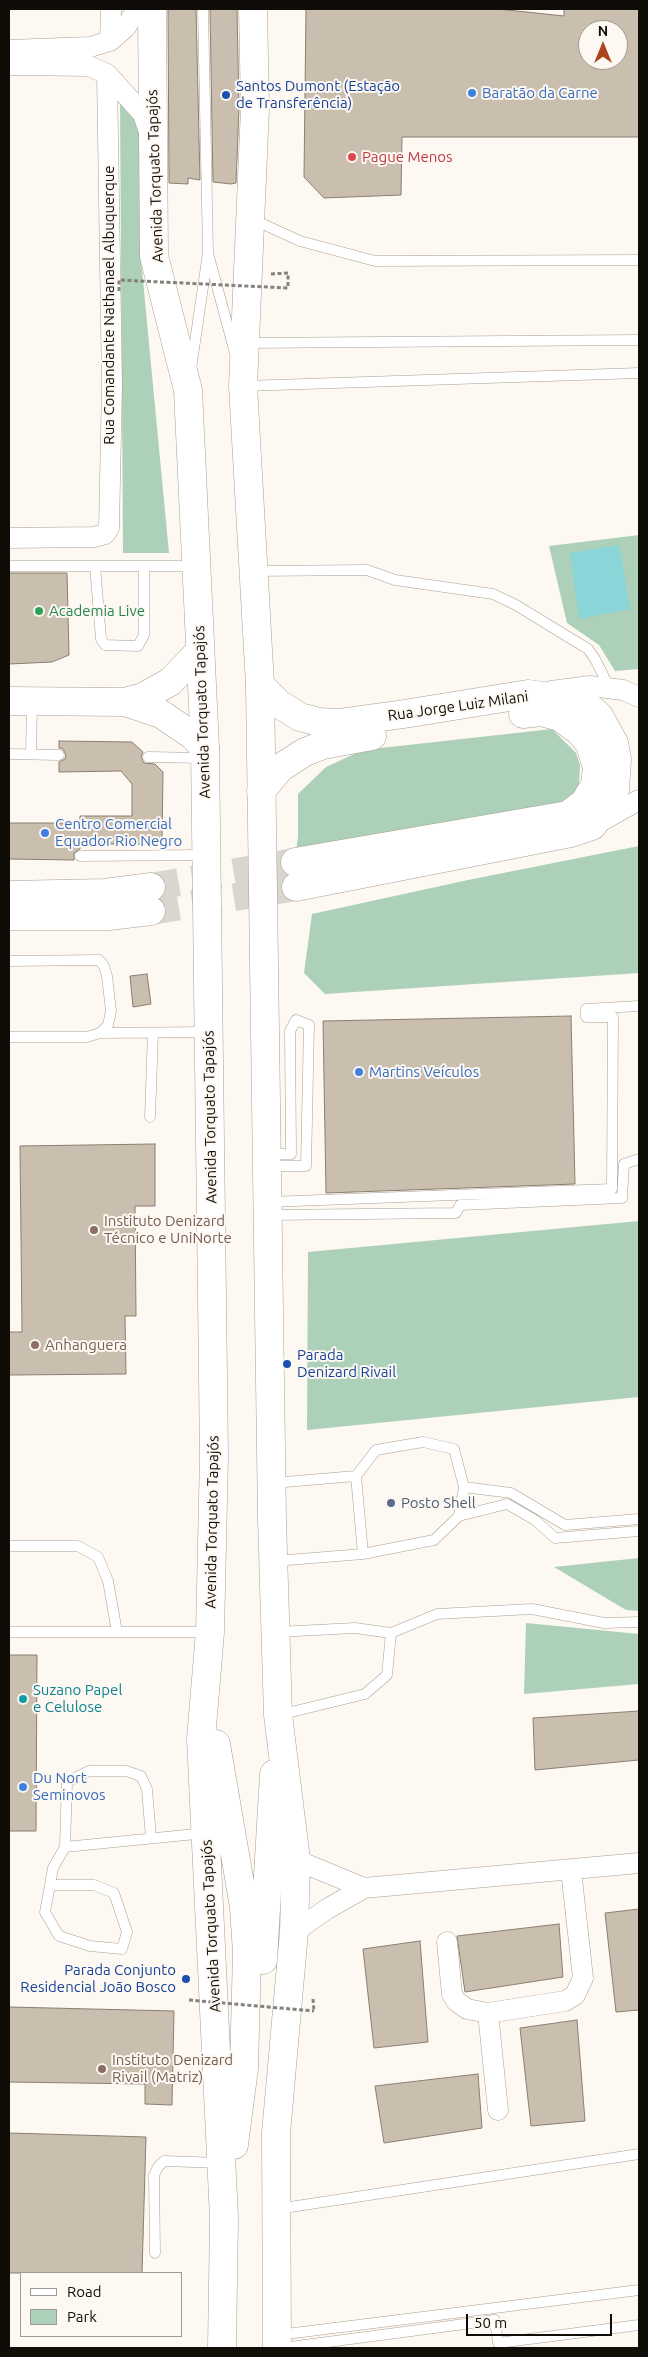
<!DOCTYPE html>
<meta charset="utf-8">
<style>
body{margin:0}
#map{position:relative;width:648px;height:2357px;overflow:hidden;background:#fdf8f2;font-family:Ubuntu,sans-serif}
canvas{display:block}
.frame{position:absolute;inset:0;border:10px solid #100c07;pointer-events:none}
.legend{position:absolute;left:20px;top:2272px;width:162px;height:65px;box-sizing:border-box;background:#fdf8f2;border:1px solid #9e9a94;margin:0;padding:6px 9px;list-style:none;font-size:15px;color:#100c07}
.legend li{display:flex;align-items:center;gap:10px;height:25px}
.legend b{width:25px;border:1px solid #9e9a94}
.north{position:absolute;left:578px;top:20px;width:50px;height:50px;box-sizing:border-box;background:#fdf8f2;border:1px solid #9e9a94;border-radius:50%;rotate:0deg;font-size:14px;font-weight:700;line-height:20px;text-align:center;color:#100c07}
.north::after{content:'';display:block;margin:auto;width:18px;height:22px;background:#ab451e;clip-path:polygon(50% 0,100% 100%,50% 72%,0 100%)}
.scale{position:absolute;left:466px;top:2314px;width:146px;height:22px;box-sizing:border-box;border:2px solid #100c07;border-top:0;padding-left:6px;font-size:15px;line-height:18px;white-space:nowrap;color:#100c07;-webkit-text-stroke:4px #fdf8f2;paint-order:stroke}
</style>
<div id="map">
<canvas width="648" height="2357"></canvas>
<div class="frame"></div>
<ul class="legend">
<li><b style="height:6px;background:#fff"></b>Road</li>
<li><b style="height:14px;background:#acd1b8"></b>Park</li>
</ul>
<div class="north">N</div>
<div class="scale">50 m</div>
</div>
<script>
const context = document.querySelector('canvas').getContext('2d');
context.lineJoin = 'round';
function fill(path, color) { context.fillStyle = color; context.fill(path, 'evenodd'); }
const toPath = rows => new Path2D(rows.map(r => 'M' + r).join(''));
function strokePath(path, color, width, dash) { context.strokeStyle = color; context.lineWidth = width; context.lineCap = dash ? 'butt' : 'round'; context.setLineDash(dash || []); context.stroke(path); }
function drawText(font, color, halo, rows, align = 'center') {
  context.font = font + ' Ubuntu,sans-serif'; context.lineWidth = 4; context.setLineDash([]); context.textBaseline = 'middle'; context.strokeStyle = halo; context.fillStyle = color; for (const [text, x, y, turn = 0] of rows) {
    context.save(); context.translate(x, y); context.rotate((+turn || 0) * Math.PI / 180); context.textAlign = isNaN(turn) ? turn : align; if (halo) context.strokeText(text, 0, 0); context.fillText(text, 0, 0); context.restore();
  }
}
fill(toPath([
 [120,101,139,117,140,249,169,553,123,553],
 [639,535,639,669,615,671,599,645,567,623,549,546],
 [552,729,576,753,580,765,579,785,569,801,296,851,298,837,298,794,326,767,363,750],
 [639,846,639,973,325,994,304,973,312,914,468,880],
 [639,1221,639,1397,307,1430,308,1252],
 [639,1558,639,1611,626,1610,554,1567],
 [526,1623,639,1634,639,1684,524,1694]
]), '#acd1b8');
fill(toPath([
 [619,545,630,609,579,619,570,553]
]), '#8ad5d8');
const building = toPath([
 [168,9,196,9,200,180,188,178,188,184,169,183,168,9],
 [210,9,237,9,239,108,236,183,231,184,213,182,210,9],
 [306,9,498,9,564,16,564,9,639,9,639,137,402,137,401,195,324,198,304,177,306,9],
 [588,30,618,30,618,60,588,60,588,30],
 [9,573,67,573,69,655,52,662,9,664,9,573],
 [59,741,132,742,143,752,141,757,144,763,155,764,163,772,162,844,80,844,80,849,74,853,74,860,9,859,9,823,80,823,80,816,132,816,132,784,121,771,59,772,59,762,65,759,66,755,63,749,59,748,59,741],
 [147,974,151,1004,133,1007,130,976,147,974],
 [571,1016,575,1184,326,1193,323,1021,571,1016],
 [155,1144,155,1206,135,1206,136,1316,125,1316,126,1374,9,1375,9,1332,22,1332,20,1146,155,1144],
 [9,1655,37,1655,36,1831,9,1831,9,1655],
 [639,1711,639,1760,535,1770,533,1718,639,1711],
 [639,1909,639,2010,616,2012,605,1913,639,1909],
 [559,1924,563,1977,465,1992,457,1936,559,1924],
 [420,1941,428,2042,374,2048,363,1949,420,1941],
 [9,2007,174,2011,172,2105,145,2104,145,2084,9,2082,9,2007],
 [577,2020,585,2121,531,2126,520,2028,577,2020],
 [478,2074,482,2128,384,2143,375,2086,478,2074],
 [9,2133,146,2137,142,2273,9,2273,9,2133]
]);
fill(building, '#cabeaf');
strokePath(building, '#8a7f71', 1);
strokePath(toPath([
 [151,887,295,862],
 [151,911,296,887]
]), '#d9d5cf', 28, [28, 14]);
const lane = toPath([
 [252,219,300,241,375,261,639,260],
 [208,253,235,353],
 [245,343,639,340],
 [191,369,208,253,203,9],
 [244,386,639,373],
 [9,566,195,566],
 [95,566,101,639,105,645,138,646,144,635,144,566],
 [254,571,367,570,395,580,493,594,516,605,588,649,595,659,609,687],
 [9,754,59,755],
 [31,754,32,702],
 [148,757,205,758],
 [80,856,206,855],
 [9,961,99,960,104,966,107,976,111,1011,108,1025,100,1033,87,1037,9,1037],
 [100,1033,207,1032],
 [150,1117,153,1033],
 [267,1154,291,1154,290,1031,296,1020,309,1025,306,1166,268,1166],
 [269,1202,612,1189,613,1017,586,1017,586,1009,639,1006],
 [269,1215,456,1213,460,1205,622,1198,624,1164,639,1159],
 [356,1476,376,1450,423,1442,454,1449,464,1487,459,1516,434,1540,363,1554],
 [273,1483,356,1476,363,1554,275,1561],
 [464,1487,511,1493,565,1525,639,1519],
 [459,1516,507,1504,535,1520,555,1538,639,1531],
 [9,1546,78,1546,98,1557,108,1581,117,1632],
 [9,1632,209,1632],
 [277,1632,355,1628,391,1633],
 [279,1715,365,1694,387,1675,391,1633,437,1614,532,1609,604,1623,639,1622],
 [65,1847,206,1833],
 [50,1885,94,1885,114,1893,127,1932,122,1949,90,1946,59,1936,45,1912,50,1885,53,1868,65,1847,67,1782,89,1771,126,1771,141,1776,147,1789,151,1838],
 [277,2209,639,2154],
 [155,2253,154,2175,158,2167,164,2161,221,2163],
 [278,2335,639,2290],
 [282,2348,495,2320,498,2343,639,2325]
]);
const street = toPath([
 [110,41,111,9],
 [9,50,90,47,110,41,126,27,137,9],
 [9,65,89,66,107,74,143,114,149,132],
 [9,538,94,537,105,534,109,528,112,385,107,74],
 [551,691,590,686,623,690,639,697],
 [596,824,639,800],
 [296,1860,364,1888],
 [294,1932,327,1909,364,1888,639,1863],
 [447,1942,452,1994,456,2001,467,2009,488,2013,565,2001,575,1995,583,1978,571,1870],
 [488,2013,498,2110]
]);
const secondary = toPath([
 [260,685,279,704,300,717,319,722,338,723,404,714,528,694,573,700,590,708,599,716,614,743,617,759,615,790,606,808,592,826,571,833,296,887],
 [9,701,125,702,161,714,192,735,205,748],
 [125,702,143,697,170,682,199,652],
 [261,791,280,768,305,752,323,745,372,736],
 [295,862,568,815,584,803,595,785,597,768,590,744,579,731,560,717,541,712,523,714],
 [9,895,105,893,151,887],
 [9,916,109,916,151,911]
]);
const highway = toPath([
 [152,9,154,256,188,390,205,748,214,1456,210,1632,201,1739,224,2218,222,2348],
 [253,9,255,108,243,386,260,685,272,1519,278,1715,296,1860,294,1932,276,2133,277,2348],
 [216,1744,244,1907,247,1953,244,2068,234,2145],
 [263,1960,274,1774]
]);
strokePath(lane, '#aa9f90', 11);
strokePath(street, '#aa9f90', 21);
strokePath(secondary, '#aa9f90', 29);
strokePath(highway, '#aa9f90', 29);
strokePath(toPath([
 [271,274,288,273,288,288],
 [313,1999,314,2011]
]), '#85817b', 3, [4, 2.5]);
strokePath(lane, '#fff', 10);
strokePath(street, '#fff', 20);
strokePath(secondary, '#fff', 28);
strokePath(highway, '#fff', 28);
strokePath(toPath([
 [119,291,119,280,288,288],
 [189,2000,314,2011]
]), '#85817b', 3, [4, 2.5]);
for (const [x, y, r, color] of [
 [472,93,5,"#3f7fe0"],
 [226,95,5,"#1a4fb4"],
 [352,157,5,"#e0444e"],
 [39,611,5,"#2e9e5b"],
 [45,833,5,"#3f7fe0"],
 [359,1072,5,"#3f7fe0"],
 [94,1230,5,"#8d6e63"],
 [35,1345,5,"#8d6e63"],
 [287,1364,5,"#1a4fb4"],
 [391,1503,5,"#5c6f8a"],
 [23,1699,5,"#0f9aa8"],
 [23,1787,5,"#3f7fe0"],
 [186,1979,5,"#1a4fb4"],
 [102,2069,5,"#8d6e63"]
]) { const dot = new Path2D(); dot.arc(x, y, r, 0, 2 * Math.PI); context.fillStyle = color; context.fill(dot); strokePath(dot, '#fdf8f2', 2); }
drawText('15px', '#164399', '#fdf8f2', [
 ["Santos Dumont (Estação",236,86],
 ["de Transferência)",236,103],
 ["Parada",297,1355],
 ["Denizard Rivail",297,1372],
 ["Parada Conjunto",176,1970,"right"],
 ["Residencial João Bosco",176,1987,"right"]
], 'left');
drawText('15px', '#366cbe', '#fdf8f2', [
 ["Baratão da Carne",482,93],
 ["Centro Comercial",55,824],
 ["Equador Rio Negro",55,841],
 ["Martins Veículos",369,1072],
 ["Du Nort",33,1778],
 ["Seminovos",33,1795]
], 'left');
drawText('15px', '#be3a42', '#fdf8f2', [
 ["Pague Menos",362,157]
], 'left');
drawText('15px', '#100c07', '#fdf8f2', [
 ["Avenida Torquato Tapajós",155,176,-92],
 ["Rua Comandante Nathanael Albuquerque",109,305,-90],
 ["Rua Jorge Luiz Milani",458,706,-8],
 ["Avenida Torquato Tapajós",202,712,-92],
 ["Avenida Torquato Tapajós",210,1117,-91],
 ["Avenida Torquato Tapajós",212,1522,-89],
 ["Avenida Torquato Tapajós",211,1926,-93]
]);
drawText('15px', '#27864d', '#fdf8f2', [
 ["Academia Live",49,611]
], 'left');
drawText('15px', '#785e54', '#fdf8f2', [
 ["Instituto Denizard",104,1221],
 ["Técnico e UniNorte",104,1238],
 ["Anhanguera",45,1345],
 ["Instituto Denizard",112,2060],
 ["Rivail (Matriz)",112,2077]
], 'left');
drawText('15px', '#4e5e75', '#fdf8f2', [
 ["Posto Shell",401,1503]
], 'left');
drawText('15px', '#0d838f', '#fdf8f2', [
 ["Suzano Papel",33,1690],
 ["e Celulose",33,1707]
], 'left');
</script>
